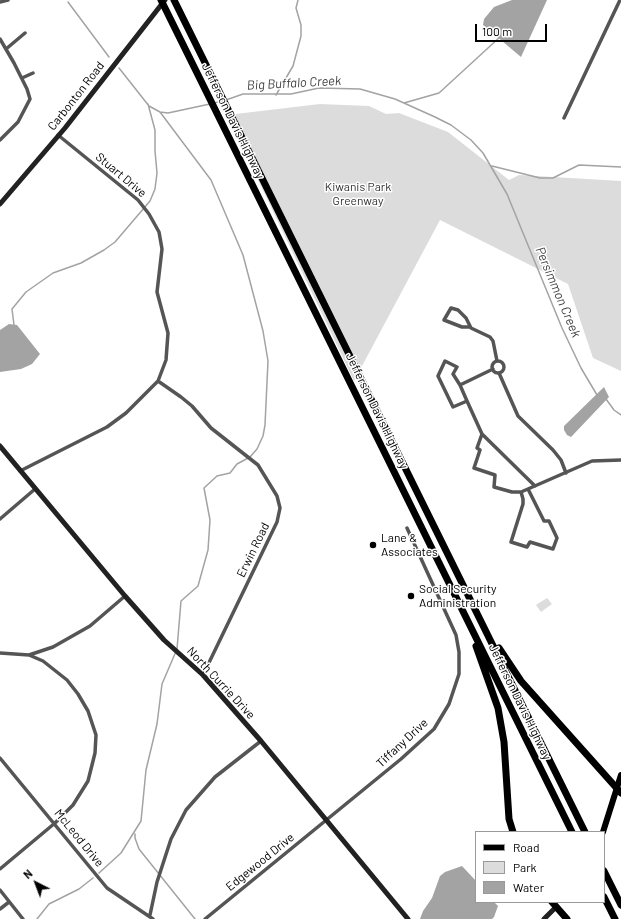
<!DOCTYPE html>
<style>
body{margin:0}
#map{position:relative;width:621px;height:919px;overflow:hidden;background:#fff;font-family:Barlow,sans-serif}
canvas{display:block}
.legend{position:absolute;left:475px;top:831px;width:130px;height:72px;box-sizing:border-box;background:#fff;border:1px solid #999;margin:0;padding:5px 7px;list-style:none;font-size:12px;color:#000}
.legend li{display:flex;align-items:center;gap:8px;height:20px}
.legend b{width:20px;border:1px solid #999}
.north{position:absolute;left:16px;top:863px;width:40px;height:40px;-webkit-text-stroke:3px #fff;paint-order:stroke;rotate:318deg;font-size:11px;font-weight:700;line-height:16px;text-align:center;color:#000}
.north::after{content:'';display:block;margin:auto;width:14px;height:18px;background:#000;clip-path:polygon(50% 0,100% 100%,50% 72%,0 100%)}
.scale{position:absolute;left:475px;top:24px;width:72px;height:18px;box-sizing:border-box;border:2px solid #000;border-top:0;padding-left:5px;font-size:12px;line-height:14px;white-space:nowrap;color:#000;-webkit-text-stroke:3px #fff;paint-order:stroke}
</style>
<div id="map">
<canvas width="621" height="919"></canvas>
<ul class="legend">
<li><b style="height:5px;background:#000"></b>Road</li>
<li><b style="height:11px;background:#dcdcdc"></b>Park</li>
<li><b style="height:11px;background:#a3a3a3"></b>Water</li>
</ul>
<div class="north">N</div>
<div class="scale">100 m</div>
</div>
<script>
const context = document.querySelector('canvas').getContext('2d');
context.lineJoin = 'round';
function fill(path, color) { context.fillStyle = color; context.fill(path, 'evenodd'); }
const toPath = rows => new Path2D(rows.map(r => 'M' + r).join(''));
function strokePath(path, color, width, dash) { context.strokeStyle = color; context.lineWidth = width; context.lineCap = dash ? 'butt' : 'round'; context.setLineDash(dash || []); context.stroke(path); }
function drawText(font, color, halo, rows, align = 'center') {
  context.font = font + ' Barlow,sans-serif'; context.lineWidth = 3; context.setLineDash([]); context.textBaseline = 'middle'; context.strokeStyle = halo; context.fillStyle = color; for (const [text, x, y, turn = 0] of rows) {
    context.save(); context.translate(x, y); context.rotate((+turn || 0) * Math.PI / 180); context.textAlign = isNaN(turn) ? turn : align; if (halo) context.strokeText(text, 0, 0); context.fillText(text, 0, 0); context.restore();
  }
}
fill(toPath([
 [320,104,369,106,386,114,399,113,448,132,509,180,519,175,621,181,621,371,593,358,568,284,440,220,354,381,227,115],
 [547,598,552,604,541,612,536,605]
]), '#dcdcdc');
fill(toPath([
 [512,0,547,0,521,57,483,25,484,19,494,7],
 [9,324,17,325,40,354,32,364,21,369,0,372,0,330],
 [604,387,609,397,572,436,571,437,567,435,564,430,564,426],
 [462,866,476,881,476,902,494,902,498,906,494,917,492,919,420,919,423,911,432,898,440,876,445,872]
]), '#a3a3a3');
strokePath(toPath([
 [68,2,109,57],
 [119,68,149,106,160,112,168,113,210,104],
 [276,95,293,66,301,36,301,25,296,8,298,0],
 [226,100,243,94,291,94,319,88,360,89,395,99,435,117,451,125,471,140,483,153,507,194,562,328,581,368,597,395],
 [214,103,222,101],
 [404,103,439,93,500,37],
 [492,166,540,178,553,178,579,165,621,167],
 [14,325,12,309,26,292,53,273,81,263,104,250,115,242,150,201,155,189,157,173,155,151,155,130,148,104],
 [606,399,614,410,621,415],
 [135,834,135,838,139,849,195,919],
 [99,873,121,853,141,821,146,770,157,724,162,684,177,649,181,601,198,586,208,550,210,520,204,488,217,476,230,473,237,464,250,457,257,449,263,436,265,425,268,361,263,331,243,255,211,180,160,112],
 [37,919,49,904,79,889,93,878]
]), '#a3a3a3', 1.5);
strokePath(toPath([
 [0,2,8,0],
 [0,39,14,63,27,89,30,99,18,122,0,140],
 [6,49,25,33],
 [22,78,33,73],
 [564,118,620,0],
 [469,327,462,327,444,320,451,308,458,310,466,318,471,328,490,337,493,341,497,361],
 '492 367a6 6 0 1 1 12 0a6 6 0 1 1-12 0Z',
 [499,373,518,416,553,450,561,460,566,473],
 [158,381,181,397,192,406,211,428,258,465,277,496,280,508,277,522,203,675],
 [460,385,493,369],
 [467,401,453,407,438,376,445,361,457,367,453,374,460,385,467,401,482,434,535,486],
 [482,434,477,448,480,450,474,468,495,475,494,487,512,492,521,492,592,461,621,460],
 [20,471,107,427,126,413,158,381,166,360,168,333,157,292,162,249,159,232,149,214,138,200,58,135],
 [521,492,523,499,523,504,511,542,527,547,530,542,553,549,557,538,549,521,544,521,528,489],
 [0,519,35,489],
 [0,653,29,655,53,647,90,626,125,596],
 [0,758,107,888,153,919],
 [0,869,55,823,73,805,88,781,95,753,96,735,88,711,78,694,67,680,43,661,29,655],
 [0,890,23,919],
 [0,909,9,902],
 [150,915,157,882,171,839,186,810,215,777,261,741],
 [205,919,401,759,434,729,449,704,459,674,459,652,456,635,407,528]
]), '#555', 3.5);
strokePath(toPath([
 [0,204,65,128,165,0],
 [0,446,125,596,164,640,203,675,261,741,408,919],
 [544,919,556,907]
]), '#222', 5);
strokePath(toPath([
 [603,832,621,775]
]), '#000', 6);
strokePath(toPath([
 [161,0,572,832],
 [174,0,585,832],
 [476,646,498,708,504,742,509,819,513,832],
 [499,648,521,681,621,793],
 [604,871,621,905],
 [604,897,615,919],
 [552,902,567,919]
]), '#000', 7);
for (const [x, y, r, color] of [
 [373,545,4,"#000"],
 [411,596,4,"#000"]
]) { const dot = new Path2D(); dot.arc(x, y, r, 0, 2 * Math.PI); context.fillStyle = color; context.fill(dot); strokePath(dot, '#fff', 1.5); }
drawText('12px', '#000', '#fff', [
 ["Carbonton Road",76,96,-52],
 ["Jefferson Davis Highway",233,121,64],
 ["Stuart Drive",121,175,40],
 ["Jefferson Davis Highway",377,411,64],
 ["Erwin Road",253,550,-64],
 ["North Currie Drive",221,683,47],
 ["Jefferson Davis Highway",520,702,64],
 ["Tiffany Drive",402,743,-43],
 ["McLeod Drive",79,838,51],
 ["Edgewood Drive",260,862,-39]
]);
drawText('12px', '#333', '#fff', [
 ["Kiwanis Park",358,187],
 ["Greenway",358,201]
]);
drawText('12px', '#000', '#fff', [
 ["Lane &",381,538],
 ["Associates",381,552],
 ["Social Security",419,589],
 ["Administration",419,603]
], 'left');
drawText('italic 13px', '#444', '#fff', [
 ["Big Buffalo Creek",294,83,-3],
 ["Persimmon Creek",558,292,67]
]);
</script>
